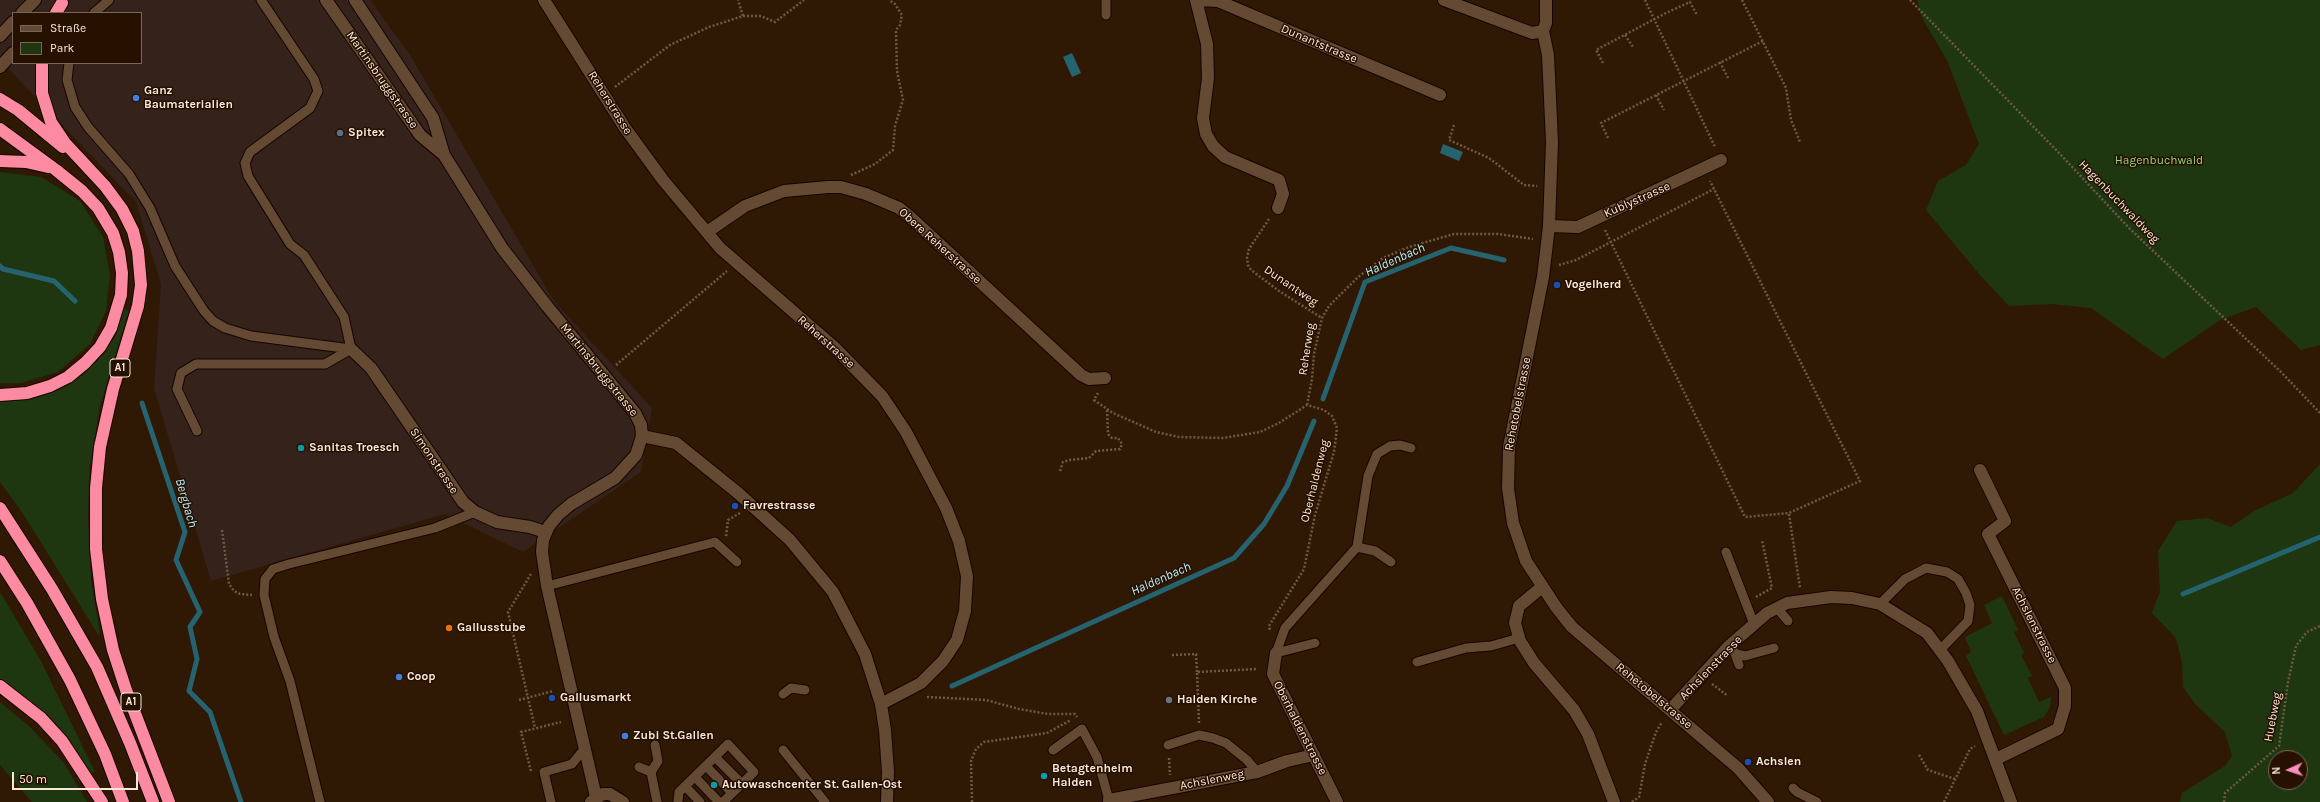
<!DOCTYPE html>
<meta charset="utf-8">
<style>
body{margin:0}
#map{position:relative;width:2320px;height:802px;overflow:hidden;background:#301904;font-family:Karla,sans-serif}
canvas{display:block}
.legend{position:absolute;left:12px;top:12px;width:130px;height:52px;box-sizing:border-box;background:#261000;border:1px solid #7a6658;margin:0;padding:5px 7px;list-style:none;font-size:12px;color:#f8e8db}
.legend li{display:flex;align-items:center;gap:8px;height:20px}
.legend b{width:20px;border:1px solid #7a6658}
.north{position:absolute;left:2268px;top:750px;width:40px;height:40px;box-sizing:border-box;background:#261000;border:1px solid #7a6658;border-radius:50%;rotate:267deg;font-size:11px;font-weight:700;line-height:16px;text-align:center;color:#f8e8db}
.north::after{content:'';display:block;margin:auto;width:14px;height:18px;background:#fd8ebf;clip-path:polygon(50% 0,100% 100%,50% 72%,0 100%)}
.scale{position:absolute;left:12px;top:772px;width:126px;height:18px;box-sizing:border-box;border:2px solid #f8e8db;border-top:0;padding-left:5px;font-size:12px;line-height:14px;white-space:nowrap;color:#f8e8db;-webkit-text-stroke:3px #261000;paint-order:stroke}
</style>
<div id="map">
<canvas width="2320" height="802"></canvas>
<ul class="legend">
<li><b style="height:5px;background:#644a33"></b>Straße</li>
<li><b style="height:11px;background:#1e3711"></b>Park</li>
</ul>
<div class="north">N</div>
<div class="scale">50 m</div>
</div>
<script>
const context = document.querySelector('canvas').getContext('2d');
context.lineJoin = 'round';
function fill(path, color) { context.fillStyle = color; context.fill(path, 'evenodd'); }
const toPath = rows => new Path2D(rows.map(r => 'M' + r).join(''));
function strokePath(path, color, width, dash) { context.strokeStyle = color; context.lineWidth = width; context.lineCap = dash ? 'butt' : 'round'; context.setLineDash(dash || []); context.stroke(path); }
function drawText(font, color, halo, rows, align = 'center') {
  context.font = font + ' Karla,sans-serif'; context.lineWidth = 3; context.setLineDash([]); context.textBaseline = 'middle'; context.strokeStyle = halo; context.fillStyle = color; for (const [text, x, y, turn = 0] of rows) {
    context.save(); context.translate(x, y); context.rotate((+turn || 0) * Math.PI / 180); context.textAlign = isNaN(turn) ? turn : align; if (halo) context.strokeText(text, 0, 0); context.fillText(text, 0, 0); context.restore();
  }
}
fill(toPath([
 [0,0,370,0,410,55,554,301,652,408,641,472,523,552,445,514,211,581,154,388,161,284,136,202,0,60],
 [13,13,141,13,141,63,13,63]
]), '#34221b');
fill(toPath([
 [1917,0,2320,0,2320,345,2301,350,2256,307,2220,320,2163,359,2091,308,2052,304,2009,306,1980,275,1926,210,1938,181,1966,165,1979,144,1947,60,1922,18],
 [0,172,41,177,80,201,103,237,110,275,106,311,90,344,58,372,21,383,0,383],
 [124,309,129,310,100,406,90,466,88,514,91,581,100,632,99,636,22,512,0,482,0,402,33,399,59,390,84,374,103,355,116,335],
 [2320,464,2320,802,2180,802,2182,793,2225,766,2232,756,2225,732,2196,705,2183,687,2182,662,2176,638,2152,613,2160,592,2158,551,2177,521,2207,518,2231,527,2254,511,2293,493],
 [2276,758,2300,758,2300,782,2276,782],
 [0,592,41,661,95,772,90,773,0,682],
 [2002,596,2018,630,2014,632,2024,653,2021,655,2032,676,2028,678,2039,702,2051,697,2050,707,2044,717,2004,735,1966,656,1971,652,1965,637,1992,623,1984,605],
 [0,702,29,726,64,763,87,802,32,802,0,765]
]), '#1e3711');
fill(toPath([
 [1072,53,1081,73,1072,77,1063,57],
 [1443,144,1463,152,1459,161,1440,153]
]), '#266370');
strokePath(toPath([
 [0,266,3,269,54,281,75,301],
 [1323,399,1365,282,1451,248,1504,260],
 [142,403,185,532,176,560,200,612,190,627,197,659,189,691,210,712,241,802],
 [2183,594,2320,537],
 [952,686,1234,558,1264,524,1287,486,1314,421]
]), '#266370', 5);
const lane = toPath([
 [261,0,314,79,318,91,310,108,250,152,245,163,248,176,290,244,304,255,344,317,351,349],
 [94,13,109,0],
 [1106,15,1106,0],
 [69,63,67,80,75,107,88,127,129,174,150,208,175,266,204,311,213,321,225,328,251,336,351,349],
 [197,431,177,389,181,373,196,364,325,364,351,349],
 [1357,547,1368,476,1377,454,1390,446,1400,445,1411,448],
 [1726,552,1754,624],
 [547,586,715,542,737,562],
 [1880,604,1905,579,1926,568,1947,572,1958,579,1966,593,1970,605,1968,621,1940,650],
 [1777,608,1788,621],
 [1734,651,1739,665],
 [1276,653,1285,628,1357,547,1375,551,1391,562],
 [1276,653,1315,643],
 [1736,654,1745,656,1774,648],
 [1417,662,1466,648,1491,646,1519,638],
 [783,694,791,688,805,690],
 [655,745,658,761,651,772,657,802],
 [1168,745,1199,735,1213,738,1226,743,1247,760,1257,772],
 [783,750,825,802],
 [1053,750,1082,729,1097,757,1109,800],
 [715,757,742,784],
 [706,766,732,793],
 [639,767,651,772],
 [695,777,719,802],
 [685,786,700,802],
 [1793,788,1797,792,1817,802],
 [320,802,290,681,274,637,264,595,265,579,273,569,289,564,435,528,475,512],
 [551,802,544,772,572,764,585,748],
 [678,802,679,792,728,744,754,772,723,802]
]);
const street = toPath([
 [544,0,625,128,663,180,720,248,834,347,882,396,906,432,946,508,959,541,967,576,965,611,957,640,943,661,921,683,881,704],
 [1196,0,1207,44,1208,78,1203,118,1206,134,1213,146,1225,157,1279,180,1283,194,1278,208],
 [1197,0,1218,1,1440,95],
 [1549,226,1578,227,1721,160],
 [707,232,745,206,784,191,828,187,841,187,866,194,899,208,910,217,1081,375,1089,379,1105,378],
 [351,349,371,368,463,502,475,512,497,522,530,527,545,532],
 [642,436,676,443,738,493,790,540,833,592,865,654,881,704,885,730,888,772,887,802],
 [1980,470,2005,521,1988,534,2065,688,2065,706,2058,729,1996,759],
 [1542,587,1519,606,1515,623,1520,641,1534,663,1574,710,1588,734,1614,802],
 [1276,653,1273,674,1337,802],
 [1670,710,1729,646,1767,613,1787,603,1831,597,1852,598,1880,604,1927,633,1948,661,1977,711,2011,802],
 [1109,802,1109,800,1257,772,1287,761,1314,755]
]);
const secondary = toPath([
 [326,0,420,135,444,155],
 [355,0,433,118,444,155,502,248,547,306,635,413,641,425,642,436,636,455,615,478,571,504,558,515,549,526,543,540,542,552,547,586,596,797],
 [1444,0,1532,33,1543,31],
 [1546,0,1546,23,1543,31,1548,55,1552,142,1549,226,1543,277,1509,447,1508,488,1513,523,1526,561,1556,607,1572,627,1738,768,1768,802],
 [22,13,35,0],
 [0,36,13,22],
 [0,67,13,53],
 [591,802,603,794,610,794,623,802]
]);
const highway = toPath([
 [56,13,62,3],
 [42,63,42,93,51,122,65,143,105,186,122,209,133,231,138,251,141,285,138,306,113,389,100,447,96,488,96,549,102,599,113,650,126,690,169,802],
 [0,99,18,110,63,147],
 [0,129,56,170,82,191,98,208,113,233,119,252,122,273,121,295,111,328,100,347,85,363,68,377,50,386,27,393,0,395],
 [0,161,26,162,48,167],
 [0,508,52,589,97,667,130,743,153,802],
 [0,561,27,603,70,680,105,754,123,802],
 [0,686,41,718,62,741,102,802]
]);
strokePath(lane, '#170400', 11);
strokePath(street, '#170400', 14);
strokePath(secondary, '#170400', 14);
strokePath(highway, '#170400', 14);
strokePath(toPath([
 [1645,0,1715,147],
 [1742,0,1786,88,1791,120,1800,142],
 [1910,0,2061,155,2129,228,2281,372,2320,413],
 [743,16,761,16,775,22,804,0],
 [1625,35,1633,47],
 [1720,62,1728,78],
 [1603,63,1596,50,1666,13,1690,2,1697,15],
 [615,87,670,45,709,27,743,16,738,0],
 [1656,95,1664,110],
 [1454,125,1449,140,1489,158,1524,185,1537,186],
 [1608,138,1601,123,1763,41],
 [851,175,875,164,893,150,895,126,903,100,897,71,896,30,900,25,902,15,895,4,889,0],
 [1269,219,1249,249,1247,258,1248,265,1251,270,1279,291,1322,318],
 [1605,230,1745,517,1789,513,1860,481,1710,181],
 [1559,265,1576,260,1714,189],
 [616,365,727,271],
 [1098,393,1094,400,1113,413,1156,432,1179,437,1223,438,1260,432,1279,423,1307,405,1324,410,1332,416,1337,428,1334,452,1315,515,1304,569,1269,626,1270,631],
 [1307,405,1312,379,1314,354,1322,318,1329,306,1357,278,1383,258,1409,247,1454,234,1498,234,1533,239],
 [1060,471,1063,462,1069,460,1089,458,1096,451,1120,449,1122,444,1118,438,1112,438,1108,434,1107,409],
 [1789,514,1800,588],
 [222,530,229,584,234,591,240,594,252,595],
 [726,536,728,520,740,513],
 [531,574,508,612,535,728],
 [1756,597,1772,588,1762,540],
 [1172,655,1196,654,1197,672],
 [1712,684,1728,696],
 [927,697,986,700,1019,709,1048,714,1075,714,1077,717],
 [519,700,553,691],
 [1199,723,1197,672,1257,669],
 [1919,755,1928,770,1955,779],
 [1169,758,1170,775],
 [531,771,521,732,561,722],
 [972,802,971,761,976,749,984,742,1047,733,1071,720],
 [1632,802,1639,797,1645,764,1656,732,1662,722],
 [1944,802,1970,749,1975,746],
 [2224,802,2225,793,2279,746,2288,682,2296,646,2307,632,2320,626]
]), '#6e5946', 2.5, [2, 2]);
strokePath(lane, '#644a33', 9);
strokePath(street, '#644a33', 12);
strokePath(secondary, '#644a33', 12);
strokePath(highway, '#fc8aa0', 12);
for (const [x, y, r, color] of [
 [136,98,4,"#3f7fe0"],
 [340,133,4,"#5c6f8a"],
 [1557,285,4,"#1a4fb4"],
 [301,448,4,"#0f9aa8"],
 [735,506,4,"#1a4fb4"],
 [449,628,4,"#e8710a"],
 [399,677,4,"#3f7fe0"],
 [552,698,4,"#1a4fb4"],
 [1169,700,4,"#6b7280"],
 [625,736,4,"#3f7fe0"],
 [1748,762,4,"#1a4fb4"],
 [1044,776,4,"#0f9aa8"],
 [714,785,4,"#0f9aa8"]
]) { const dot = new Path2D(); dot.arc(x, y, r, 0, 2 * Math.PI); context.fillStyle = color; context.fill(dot); strokePath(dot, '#261000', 1.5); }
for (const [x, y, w] of [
 [120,368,20],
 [131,702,20]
]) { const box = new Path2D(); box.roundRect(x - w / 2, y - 9, w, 18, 3); context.fillStyle = '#261000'; context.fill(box); strokePath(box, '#f8e8db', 1); }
drawText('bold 11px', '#f8e8db', null, [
 ["A1",120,368],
 ["A1",131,702]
]);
drawText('12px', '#f8e8db', '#261000', [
 ["Dunantstrasse",1319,44,23],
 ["Martinsbruggstrasse",382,80,55],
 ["Reherstrasse",610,103,58],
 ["Kublystrasse",1637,200,-24],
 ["Hagenbuchwaldweg",2119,202,46],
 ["Obere Reherstrasse",940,246,42],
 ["Dunantweg",1291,286,34],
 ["Reherstrasse",826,342,42],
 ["Reherweg",1307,349,-81],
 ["Martinsbruggstrasse",599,370,51],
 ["Rehetobelstrasse",1518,404,-79],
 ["Simonstrasse",434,461,56],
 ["Oberhaldenweg",1315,481,-76],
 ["Achslenstrasse",2034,625,63],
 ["Achslenstrasse",1711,668,-46],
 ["Rehetobelstrasse",1654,696,40],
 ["Huebweg",2273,717,-79],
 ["Oberhaldenstrasse",1300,728,63],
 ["Achslenweg",1212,780,-11]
]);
drawText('bold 12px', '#f8e8db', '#261000', [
 ["Ganz",144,91],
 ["Baumaterialien",144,105],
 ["Spitex",348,133],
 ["Vogelherd",1565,285],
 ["Sanitas Troesch",309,448],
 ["Favrestrasse",743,506],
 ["Gallusstube",457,628],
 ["Coop",407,677],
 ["Gallusmarkt",560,698],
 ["Halden Kirche",1177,700],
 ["Zubi St.Gallen",633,736],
 ["Achslen",1756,762],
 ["Betagtenheim",1052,769],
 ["Halden",1052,783],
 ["Autowaschcenter St. Gallen-Ost",722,785]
], 'left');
drawText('12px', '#96d57a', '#261000', [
 ["Hagenbuchwald",2159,161]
]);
drawText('italic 13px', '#b9edf9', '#261000', [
 ["Haldenbach",1395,260,-24],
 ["Bergbach",186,503,74],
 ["Haldenbach",1161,579,-24]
]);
</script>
